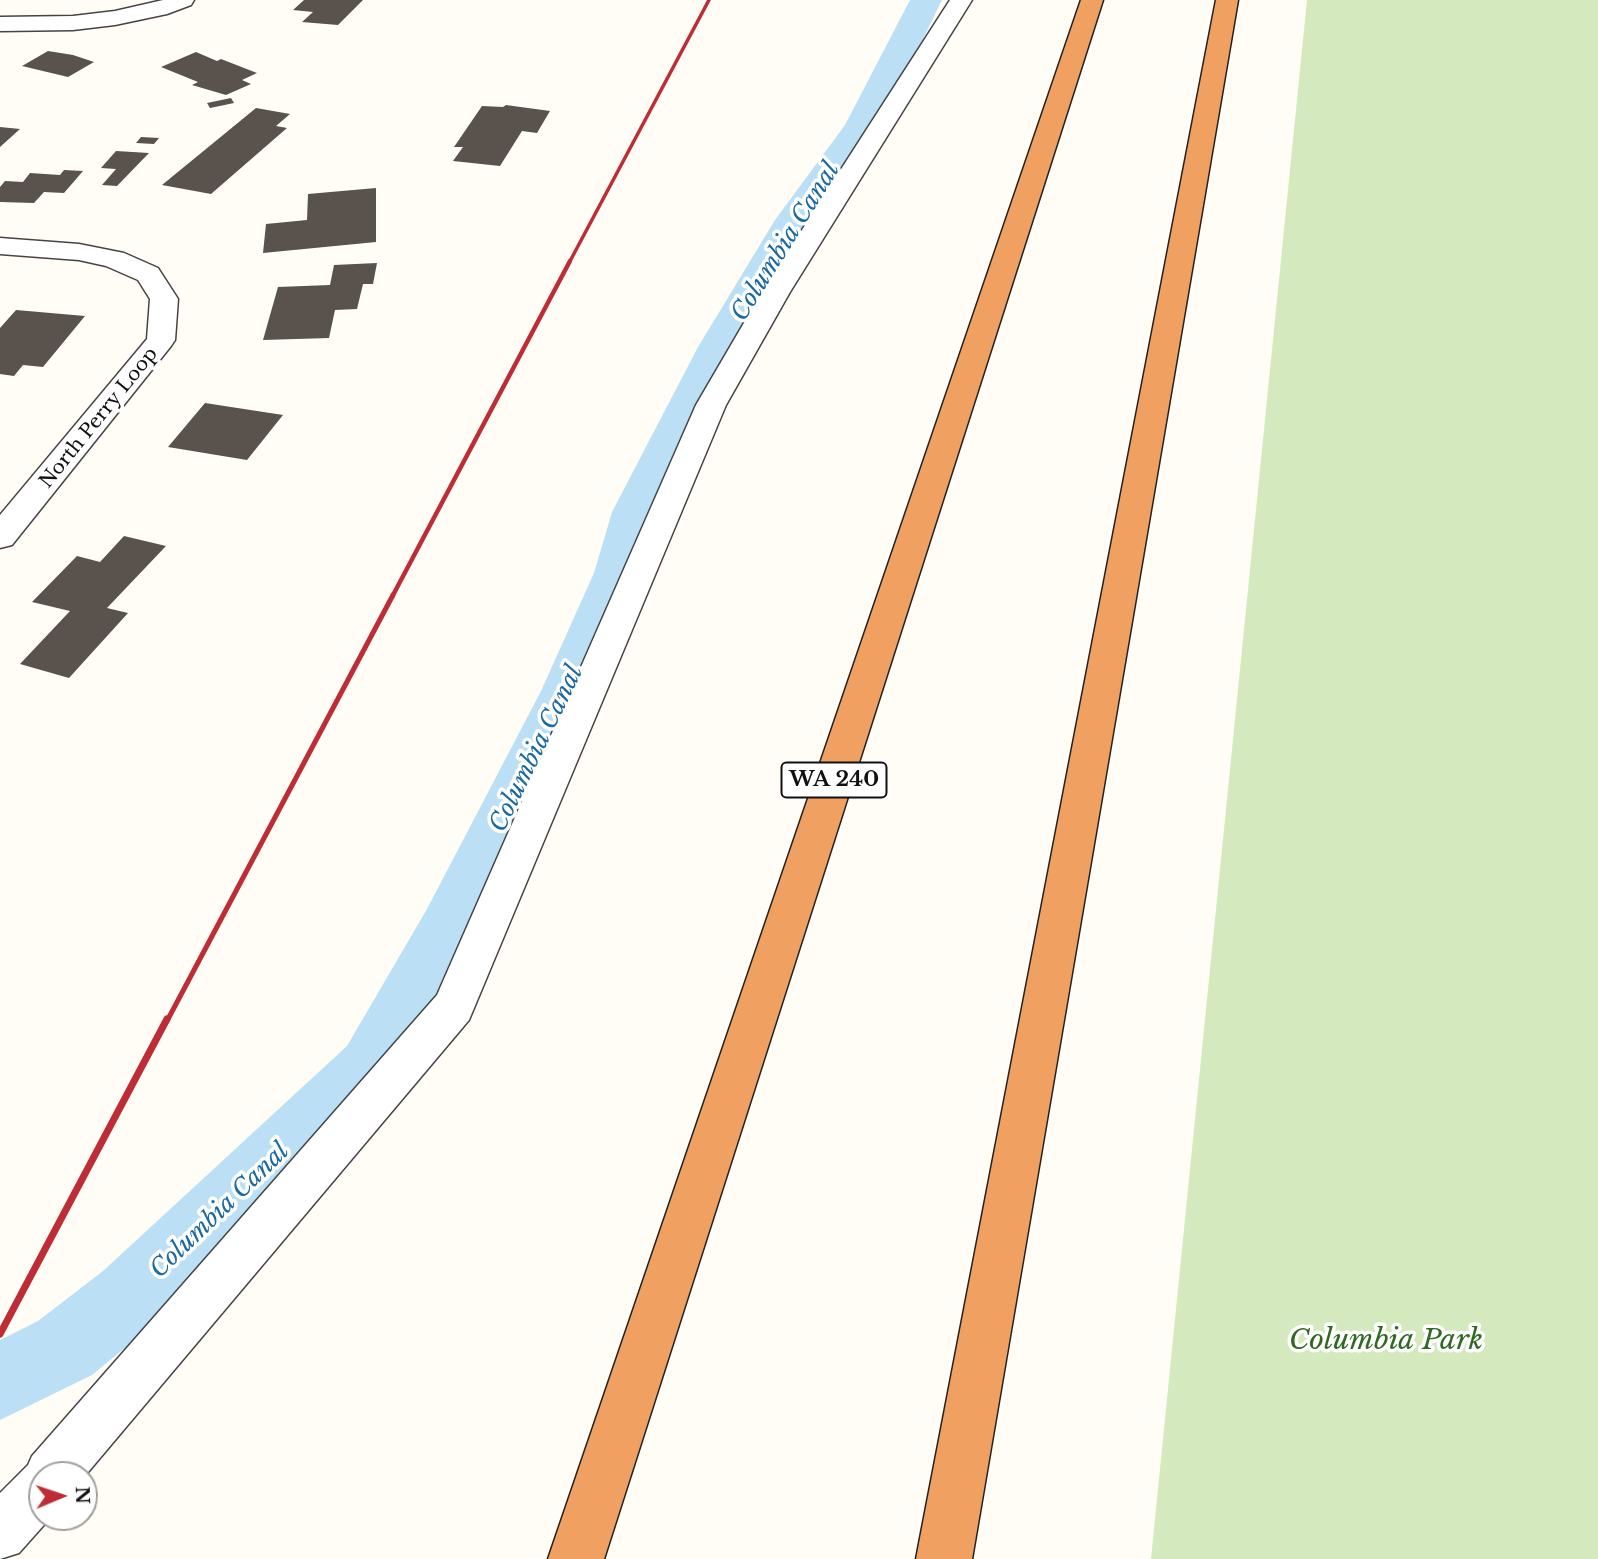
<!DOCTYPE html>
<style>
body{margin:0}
#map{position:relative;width:1598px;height:1559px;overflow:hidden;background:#fffdf5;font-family:"Libre Baskerville",serif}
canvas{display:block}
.north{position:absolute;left:28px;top:1461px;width:70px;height:70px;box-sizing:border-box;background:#fff;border:2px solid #a0a0a0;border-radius:50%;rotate:88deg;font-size:19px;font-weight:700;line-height:28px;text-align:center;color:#111}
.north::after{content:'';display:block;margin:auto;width:24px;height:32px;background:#be2c35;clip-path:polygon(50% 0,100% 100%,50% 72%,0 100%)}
</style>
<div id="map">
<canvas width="1598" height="1559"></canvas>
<div class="north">N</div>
</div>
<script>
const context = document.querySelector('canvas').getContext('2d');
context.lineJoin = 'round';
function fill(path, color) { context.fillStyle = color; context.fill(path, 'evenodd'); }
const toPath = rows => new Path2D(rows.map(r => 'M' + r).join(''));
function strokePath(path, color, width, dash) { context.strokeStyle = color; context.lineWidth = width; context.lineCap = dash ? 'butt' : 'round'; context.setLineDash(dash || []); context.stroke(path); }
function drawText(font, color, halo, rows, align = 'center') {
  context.font = font + ' "Libre Baskerville",serif'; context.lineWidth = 7; context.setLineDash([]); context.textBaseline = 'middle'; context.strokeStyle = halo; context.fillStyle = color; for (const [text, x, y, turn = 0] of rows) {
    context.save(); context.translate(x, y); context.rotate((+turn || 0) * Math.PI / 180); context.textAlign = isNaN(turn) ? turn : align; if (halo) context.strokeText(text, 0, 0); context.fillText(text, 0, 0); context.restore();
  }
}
fill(toPath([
 [1307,0,1598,0,1598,1559,1151,1559]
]), '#d5e9be');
fill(toPath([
 [910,0,942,0,880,127,814,221,742,347,660,512,644,573,595,691,480,927,395,1088,155,1323,92,1375,0,1420,0,1340,38,1321,103,1271,347,1046,427,909,541,691,594,573,612,512,698,347,775,220,845,125,910,0]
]), '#bbe0f5');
fill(toPath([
 [304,0,363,0,338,25,302,22,313,12,293,10],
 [48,51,73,55,94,62,68,77,22,66],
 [196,52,217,61,221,59,257,73,242,80,251,84,226,95,192,85,198,82,161,67],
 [231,98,234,103,210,108,207,103],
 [506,105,550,111,537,133,522,131,500,166,453,161,463,147,454,147,482,106,503,107],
 [256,108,290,114,276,126,287,128,211,194,162,185],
 [0,127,20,129,0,147],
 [141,137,159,138,154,144,136,143],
 [116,151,149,153,117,186,102,185,116,169,101,168],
 [64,170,83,171,64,193,44,192,34,203,0,202,0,187,5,181,23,182,30,173,60,175],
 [376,188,376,242,263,253,266,224,307,220,308,194],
 [377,263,373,284,363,284,357,309,335,310,329,338,263,340,278,287,330,285,334,265],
 [16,310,85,316,43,367,23,365,14,376,0,374,0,328],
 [205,403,283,415,247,460,168,447],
 [124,536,166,546,107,608,128,613,69,678,20,664,70,611,32,602,77,556,100,562]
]), '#59524d');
const minor = toPath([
 [163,0,194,0,191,5,167,14,115,25,73,30,0,31,0,17,73,16,115,11,163,0],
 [950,0,972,0,790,292,726,405,469,1020,84,1477,84,1475,42,1475,42,1517,51,1517,19,1553,0,1559,0,1493,28,1465,32,1456,437,995,696,405,762,292,950,0],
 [0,238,79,244,124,253,158,268,178,299,175,340,171,346,12,545,0,548,0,515,147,339,150,299,138,280,106,266,79,260,0,254,0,238]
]);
const highway = toPath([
 [1081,0,1103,0,604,1559,548,1559,1081,0],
 [1216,0,1238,0,972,1559,916,1559,1216,0]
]);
strokePath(minor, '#444', 3);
strokePath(highway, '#222', 3);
fill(minor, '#fff');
fill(highway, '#f0a162');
strokePath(toPath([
 [569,263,709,0]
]), '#be2c35', 3.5);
strokePath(toPath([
 [392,597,570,261]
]), '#be2c35', 4.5);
strokePath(toPath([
 [167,1021,393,595]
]), '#be2c35', 5);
strokePath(toPath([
 [0,1334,167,1019]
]), '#be2c35', 7);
drawText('19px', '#111', '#fff', [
 ["North Perry Loop",99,418,-51]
]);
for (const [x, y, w] of [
 [834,780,105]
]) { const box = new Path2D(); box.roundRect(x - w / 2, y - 17.5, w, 35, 5); context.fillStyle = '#fff'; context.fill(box); strokePath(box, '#111', 2); }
drawText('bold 21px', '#111', null, [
 ["WA 240",834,780]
]);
drawText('italic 24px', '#1c69a1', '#fff', [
 ["Columbia Canal",786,242,-58],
 ["Columbia Canal",537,749,-64],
 ["Columbia Canal",220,1211,-44]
]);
drawText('italic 28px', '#316822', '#fff', [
 ["Columbia Park",1386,1341]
]);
</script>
